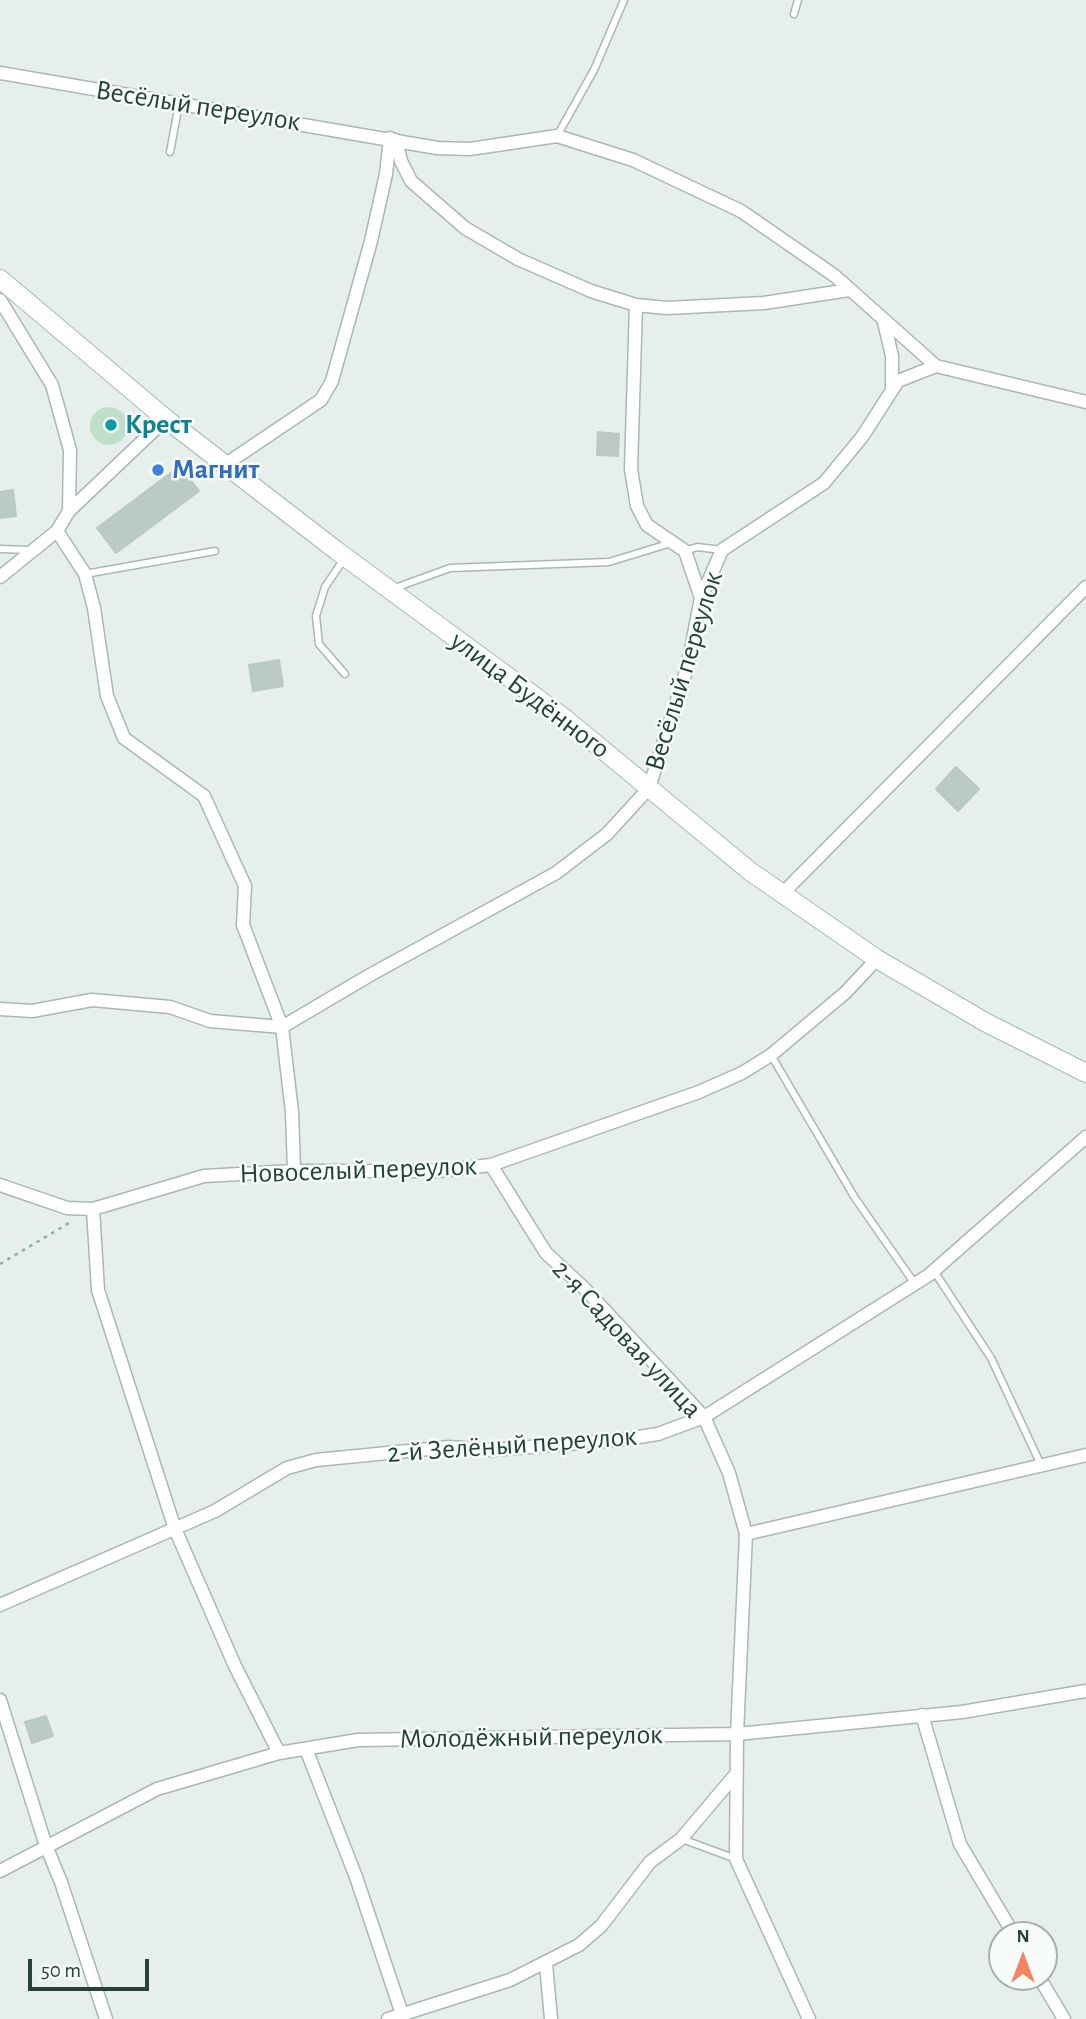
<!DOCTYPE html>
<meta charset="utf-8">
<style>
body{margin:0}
#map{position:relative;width:1086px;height:2019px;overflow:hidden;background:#e6efeb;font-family:"Alegreya Sans",sans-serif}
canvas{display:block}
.north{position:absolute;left:988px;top:1921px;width:70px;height:70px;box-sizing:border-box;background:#f7fbf9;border:2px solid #a3b1ad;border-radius:50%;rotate:0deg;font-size:19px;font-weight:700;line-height:28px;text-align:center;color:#24423a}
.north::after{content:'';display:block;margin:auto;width:24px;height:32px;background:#f4845f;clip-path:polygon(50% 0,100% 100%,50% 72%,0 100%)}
.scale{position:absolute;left:28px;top:1959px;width:121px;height:32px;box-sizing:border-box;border:4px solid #24423a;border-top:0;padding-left:9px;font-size:21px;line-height:24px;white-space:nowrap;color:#24423a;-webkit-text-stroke:5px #f7fbf9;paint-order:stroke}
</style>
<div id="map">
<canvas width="1086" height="2019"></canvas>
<div class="north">N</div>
<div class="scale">50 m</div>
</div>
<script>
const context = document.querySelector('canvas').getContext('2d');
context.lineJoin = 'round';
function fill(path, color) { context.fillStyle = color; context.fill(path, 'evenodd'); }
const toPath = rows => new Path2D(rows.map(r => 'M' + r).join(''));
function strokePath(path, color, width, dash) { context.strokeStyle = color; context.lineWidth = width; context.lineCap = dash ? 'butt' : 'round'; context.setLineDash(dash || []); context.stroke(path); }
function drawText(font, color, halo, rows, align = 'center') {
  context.font = font + ' "Alegreya Sans",sans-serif'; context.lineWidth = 5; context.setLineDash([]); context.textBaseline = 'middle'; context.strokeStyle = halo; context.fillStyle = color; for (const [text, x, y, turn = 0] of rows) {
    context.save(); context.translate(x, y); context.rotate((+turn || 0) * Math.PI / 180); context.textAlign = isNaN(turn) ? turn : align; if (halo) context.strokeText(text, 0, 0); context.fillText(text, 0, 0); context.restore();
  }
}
fill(toPath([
 '90 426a19 19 0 1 1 38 0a19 19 0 1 1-38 0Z'
]), '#bfe0c8');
const building = toPath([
 [598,432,619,434,618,456,597,455,598,432],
 [180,466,199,491,116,553,97,528,180,466],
 [13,490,16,516,0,518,0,492,13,490],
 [279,660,283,686,253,691,249,665,279,660],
 [956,767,979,789,958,811,936,789,956,767],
 [46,1716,53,1736,32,1743,25,1722,46,1716]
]);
fill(building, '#bbcac4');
strokePath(building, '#b8c9c2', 2);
const service = toPath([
 [794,14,798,0],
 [557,136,594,70,624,0],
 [170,152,179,104],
 [0,549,30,550],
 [685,551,697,547,722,550],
 [344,559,325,587,316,616,319,644,345,674],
 [85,574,215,551],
 [392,589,450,568,609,562,671,543],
 [771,1055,855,1198,915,1284],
 [934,1271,991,1358,1041,1465],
 [682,1839,736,1859]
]);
const minor = toPath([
 [0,73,437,148,470,149,557,136,633,160,741,211,835,276,936,366,1086,402],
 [396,140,401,161,411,181,465,228,518,259,591,291,636,305,667,308,764,303,849,290],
 [0,300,52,385,70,450,69,511],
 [636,305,631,469,637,506,647,525,685,551,701,598],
 [884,322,892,356,892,390],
 [226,464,321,400,332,381,371,241,386,174,390,138],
 [57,531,85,574,94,608,107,696,124,738,204,796,245,886,243,925,282,1027,292,1112,294,1171],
 [0,577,57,531,69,511,166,419],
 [783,893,1086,587],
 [0,1009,32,1011,92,1000,170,1007,210,1021,282,1027,370,975,556,873,607,834,649,788,688,665,701,598,722,550,824,483,862,437,898,381,936,366],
 [491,1165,546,1253,585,1289,704,1417,729,1473,746,1534,737,1734,736,1859,809,2019],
 [0,1185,67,1208,93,1209,204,1176,294,1171,438,1171,491,1165,699,1092,742,1073,771,1055,845,993,877,959],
 [93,1209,98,1290,175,1529,235,1666,279,1753],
 [746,1534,1086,1455],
 [0,1605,215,1511,287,1468,316,1460,449,1447,492,1450,619,1440,658,1434,704,1417,929,1275,1086,1137],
 [0,1700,46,1846,61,1882,106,2019],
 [922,1715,960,1844,1014,1935],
 [306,1749,356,1877,402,2014],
 [0,1871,157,1789,279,1753,358,1740,737,1734,962,1712,1086,1691],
 [546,1964,551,2019],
 [1039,1977,1064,2019],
 [388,2019,510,1980,579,1945,601,1926,650,1862,681,1839,736,1774]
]);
const secondary = toPath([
 [0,279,166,419,337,551,563,717,751,872,877,959,985,1022,1086,1073]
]);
strokePath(service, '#a8b8b2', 9);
strokePath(minor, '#a8b8b2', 15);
strokePath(secondary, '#a4bbb3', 20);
strokePath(toPath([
 [0,1264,69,1223]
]), '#86b3a5', 2.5, [3.5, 5]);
strokePath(service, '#fff', 6);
strokePath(minor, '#fff', 12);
strokePath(secondary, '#fff', 18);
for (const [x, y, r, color] of [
 [111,425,7,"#0f9aa8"],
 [158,470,7,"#3f7fe0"]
]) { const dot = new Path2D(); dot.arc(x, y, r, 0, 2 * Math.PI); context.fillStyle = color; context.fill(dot); strokePath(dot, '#f7fbf9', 2.5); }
drawText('28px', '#24423a', '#f7fbf9', [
 ["Весёлый переулок",198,106,9],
 ["Весёлый переулок",684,671,-73],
 ["улица Будённого",530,695,37],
 ["Новоселый переулок",358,1170,-2],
 ["2-я Садовая улица",627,1339,47],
 ["2-й Зелёный переулок",512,1445,-4],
 ["Молодёжный переулок",531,1737,-1]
]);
drawText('bold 28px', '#0d838f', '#f7fbf9', [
 ["Крест",125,425]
], 'left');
drawText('bold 28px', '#366cbe', '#f7fbf9', [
 ["Магнит",172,470]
], 'left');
</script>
